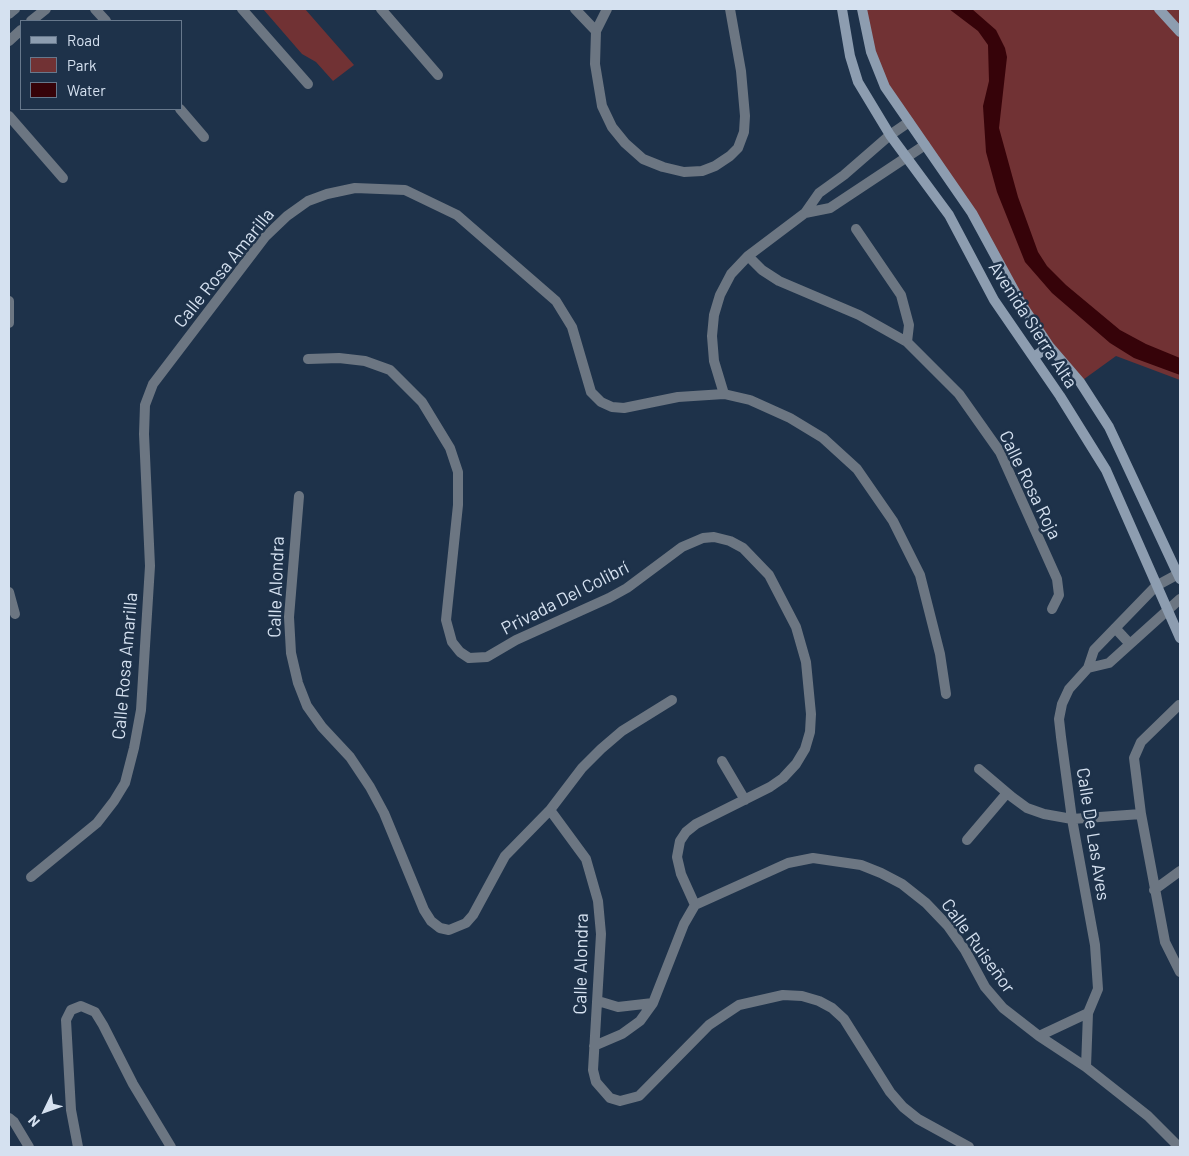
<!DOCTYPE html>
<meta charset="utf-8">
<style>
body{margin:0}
#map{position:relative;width:1189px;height:1156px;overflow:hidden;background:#1e324a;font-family:Barlow,sans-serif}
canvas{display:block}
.frame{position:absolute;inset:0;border:10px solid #d5e1f0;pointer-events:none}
.legend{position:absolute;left:20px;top:20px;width:162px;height:90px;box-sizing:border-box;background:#1e324a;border:1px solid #67788c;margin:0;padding:6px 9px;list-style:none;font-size:15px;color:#d5e1f0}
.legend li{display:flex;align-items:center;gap:10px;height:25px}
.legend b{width:25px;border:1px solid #67788c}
.north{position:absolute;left:20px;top:1086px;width:50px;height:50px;-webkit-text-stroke:4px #1e324a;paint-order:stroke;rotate:228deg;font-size:14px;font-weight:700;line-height:20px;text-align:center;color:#d5e1f0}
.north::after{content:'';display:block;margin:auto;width:18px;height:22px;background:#d5e1f0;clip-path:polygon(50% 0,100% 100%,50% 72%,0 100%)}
</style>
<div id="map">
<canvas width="1189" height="1156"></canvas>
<div class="frame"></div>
<ul class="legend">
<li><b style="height:6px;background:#8d9db0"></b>Road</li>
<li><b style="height:14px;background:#713234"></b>Park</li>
<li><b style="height:14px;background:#360309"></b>Water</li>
</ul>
<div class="north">N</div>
</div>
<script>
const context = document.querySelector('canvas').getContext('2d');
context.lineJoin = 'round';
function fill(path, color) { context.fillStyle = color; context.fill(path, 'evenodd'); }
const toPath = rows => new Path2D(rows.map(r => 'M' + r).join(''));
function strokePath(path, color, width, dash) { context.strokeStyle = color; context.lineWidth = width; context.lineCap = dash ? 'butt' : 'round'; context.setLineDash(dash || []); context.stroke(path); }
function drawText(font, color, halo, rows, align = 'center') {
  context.font = font + ' Barlow,sans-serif'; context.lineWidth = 5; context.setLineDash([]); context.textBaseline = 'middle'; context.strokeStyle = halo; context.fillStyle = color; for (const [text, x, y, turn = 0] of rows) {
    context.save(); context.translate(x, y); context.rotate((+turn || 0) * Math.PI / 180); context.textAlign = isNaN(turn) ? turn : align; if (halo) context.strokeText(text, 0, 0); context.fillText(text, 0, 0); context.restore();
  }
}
fill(toPath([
 [263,9,305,9,354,65,333,81,316,62,302,54],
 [862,9,1180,9,1180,380,1116,356,1080,382,1049,346,961,196,885,87]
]), '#713234');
fill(toPath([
 [949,9,972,9,996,30,1005,48,1007,57,999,128,1018,197,1038,252,1047,266,1066,285,1120,330,1146,344,1180,358,1180,375,1134,358,1110,343,1052,293,1025,262,997,192,986,152,983,106,989,81,988,45,978,31]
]), '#360309');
strokePath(toPath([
 [95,9,106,21],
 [242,9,308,84],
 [381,9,438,75],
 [575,9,596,31],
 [607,9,596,31,595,64,602,106,612,127,625,143,643,159,663,167,684,172,702,171,715,166,730,156,738,148,744,132,745,116,741,71,730,9],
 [9,14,15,9],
 [31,21,46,9],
 [9,41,21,30],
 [180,109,204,137],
 [9,116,63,178],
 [805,213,830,208,925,145],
 [856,229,901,295,909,325,907,342],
 [748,256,762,270,779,281,859,315,907,342,959,394,1000,452,1057,579,1059,595,1052,609],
 [9,301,9,323],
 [308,359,339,358,365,361,390,370,422,402,450,448,458,472,458,505,446,620,452,642,460,652,469,658,487,657,516,640,609,598,627,588,682,547,703,538,714,537,730,541,743,548,769,575,796,627,806,662,811,714,810,732,805,749,796,764,783,778,770,787,696,824,686,832,680,841,677,857,681,874,695,905],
 [724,394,714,361,712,336,714,315,720,295,731,274,748,256,805,213,819,193,844,175,890,135,909,122],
 [299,496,289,617,291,653,298,683,307,706,322,727,350,757,370,787,384,813,424,910,431,921,440,928,449,930,466,923,473,915,505,856,550,810,582,768,601,749,622,731,672,700],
 [9,592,15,614],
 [1116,629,1130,644],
 [1088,668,1109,663,1180,599],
 [1179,705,1141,742,1134,758,1141,814,1165,942,1180,972],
 [722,761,745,800],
 [979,769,1012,797,1027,808,1044,814,1072,819,1141,814],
 [550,810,586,859,598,901,601,934,593,1070,596,1082,610,1098,620,1101,639,1096,709,1025,739,1005,783,995,802,996,819,1001,832,1008,844,1019,890,1092,903,1107,918,1119,969,1147],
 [967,840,1007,793],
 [31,877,97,823,114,801,125,783,134,748,141,710,150,566,144,434,145,405,153,384,265,237,287,216,308,201,327,194,355,188,405,190,457,215,556,301,572,327,591,392,601,402,612,407,624,408,678,397,724,394,750,400,790,418,823,438,857,469,893,521,920,575,940,654,946,694],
 [1154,890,1180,871],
 [695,905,788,863,813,858,861,865,881,873,902,884,926,903,948,926,965,950,985,987,1003,1008,1039,1036,1086,1067,1148,1116,1179,1147],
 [598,1001,618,1007,653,1003],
 [1039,1036,1088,1013],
 [594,1046,622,1034,640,1021,653,1003,684,924,695,905],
 [1086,1067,1088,1013,1098,989,1095,945,1072,819,1061,737,1059,719,1062,704,1069,689,1088,668,1094,650,1156,586,1180,573],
 [9,1118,14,1122,29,1147],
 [78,1147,71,1110,66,1020,71,1010,81,1006,95,1012,103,1025,133,1084,171,1147]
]), '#6c7682', 10);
strokePath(toPath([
 [842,9,850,56,858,82,890,135,949,215,994,300,1060,396,1106,470,1180,638],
 [862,9,871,52,885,87,972,213,1022,305,1049,346,1080,382,1109,427,1180,579],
 [1159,9,1180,32],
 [1034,357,1049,346]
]), '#8d9db0', 10);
drawText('18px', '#d5e1f0', '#1e324a', [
 ["Calle Rosa Amarilla",224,268,-51],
 ["Avenida Sierra Alta",1033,325,57],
 ["Calle Rosa Roja",1030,485,64],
 ["Calle Alondra",276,587,-88],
 ["Privada Del Colibrí",565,598,-27],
 ["Calle Rosa Amarilla",125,666,-85],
 ["Calle De Las Aves",1093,834,81],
 ["Calle Ruiseñor",978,946,54],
 ["Calle Alondra",581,964,-89]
]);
</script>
